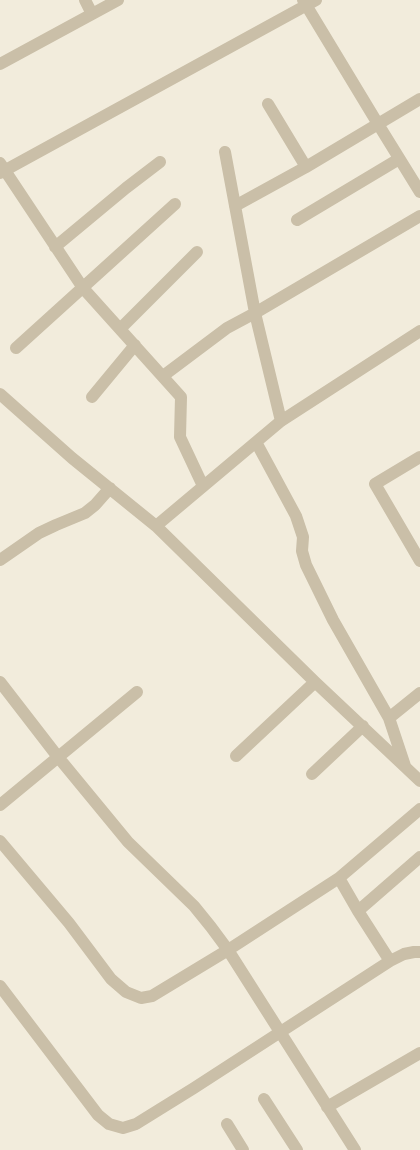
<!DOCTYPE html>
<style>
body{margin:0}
canvas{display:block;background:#f2ecdc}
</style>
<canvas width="420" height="1150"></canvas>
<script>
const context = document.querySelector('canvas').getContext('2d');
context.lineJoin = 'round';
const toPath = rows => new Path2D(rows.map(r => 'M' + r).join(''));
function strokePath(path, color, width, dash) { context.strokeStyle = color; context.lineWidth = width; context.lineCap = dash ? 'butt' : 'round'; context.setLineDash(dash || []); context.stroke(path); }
strokePath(toPath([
 [85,0,92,14],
 [303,0,378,124,420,192],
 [0,64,118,0],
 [268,104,306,167],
 [225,152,255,313,281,421],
 [0,163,83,288,181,397,180,437,203,486],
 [0,173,316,0],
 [235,206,306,167,420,99],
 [297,220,399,159],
 [55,247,126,188,160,162],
 [120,329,197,252],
 [16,348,175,204],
 [163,376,227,328,255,313,420,216],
 [0,394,72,458,156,526,315,682,420,781],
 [92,397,135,345],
 [256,442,296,516,303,537,302,551,306,565,333,620,389,718,405,766],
 [420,457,375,484,420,561],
 [156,526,281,421,420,331],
 [0,560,39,533,56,525,85,513,95,505,110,488],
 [0,682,58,757,128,842,194,906,211,927,228,950,355,1150],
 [389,718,420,693],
 [236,756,315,682],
 [312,774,363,726],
 [0,805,137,692],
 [0,841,69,923,111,979,126,992,141,998,152,996,228,950,339,878,420,809],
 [339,878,358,911,390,961],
 [358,911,420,857],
 [0,986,98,1115,109,1124,123,1128,136,1124,194,1088,390,961,404,954,414,952,420,952],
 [264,1099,297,1150],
 [327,1107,420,1053],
 [227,1124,243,1150]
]), '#cabfa8', 12);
</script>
